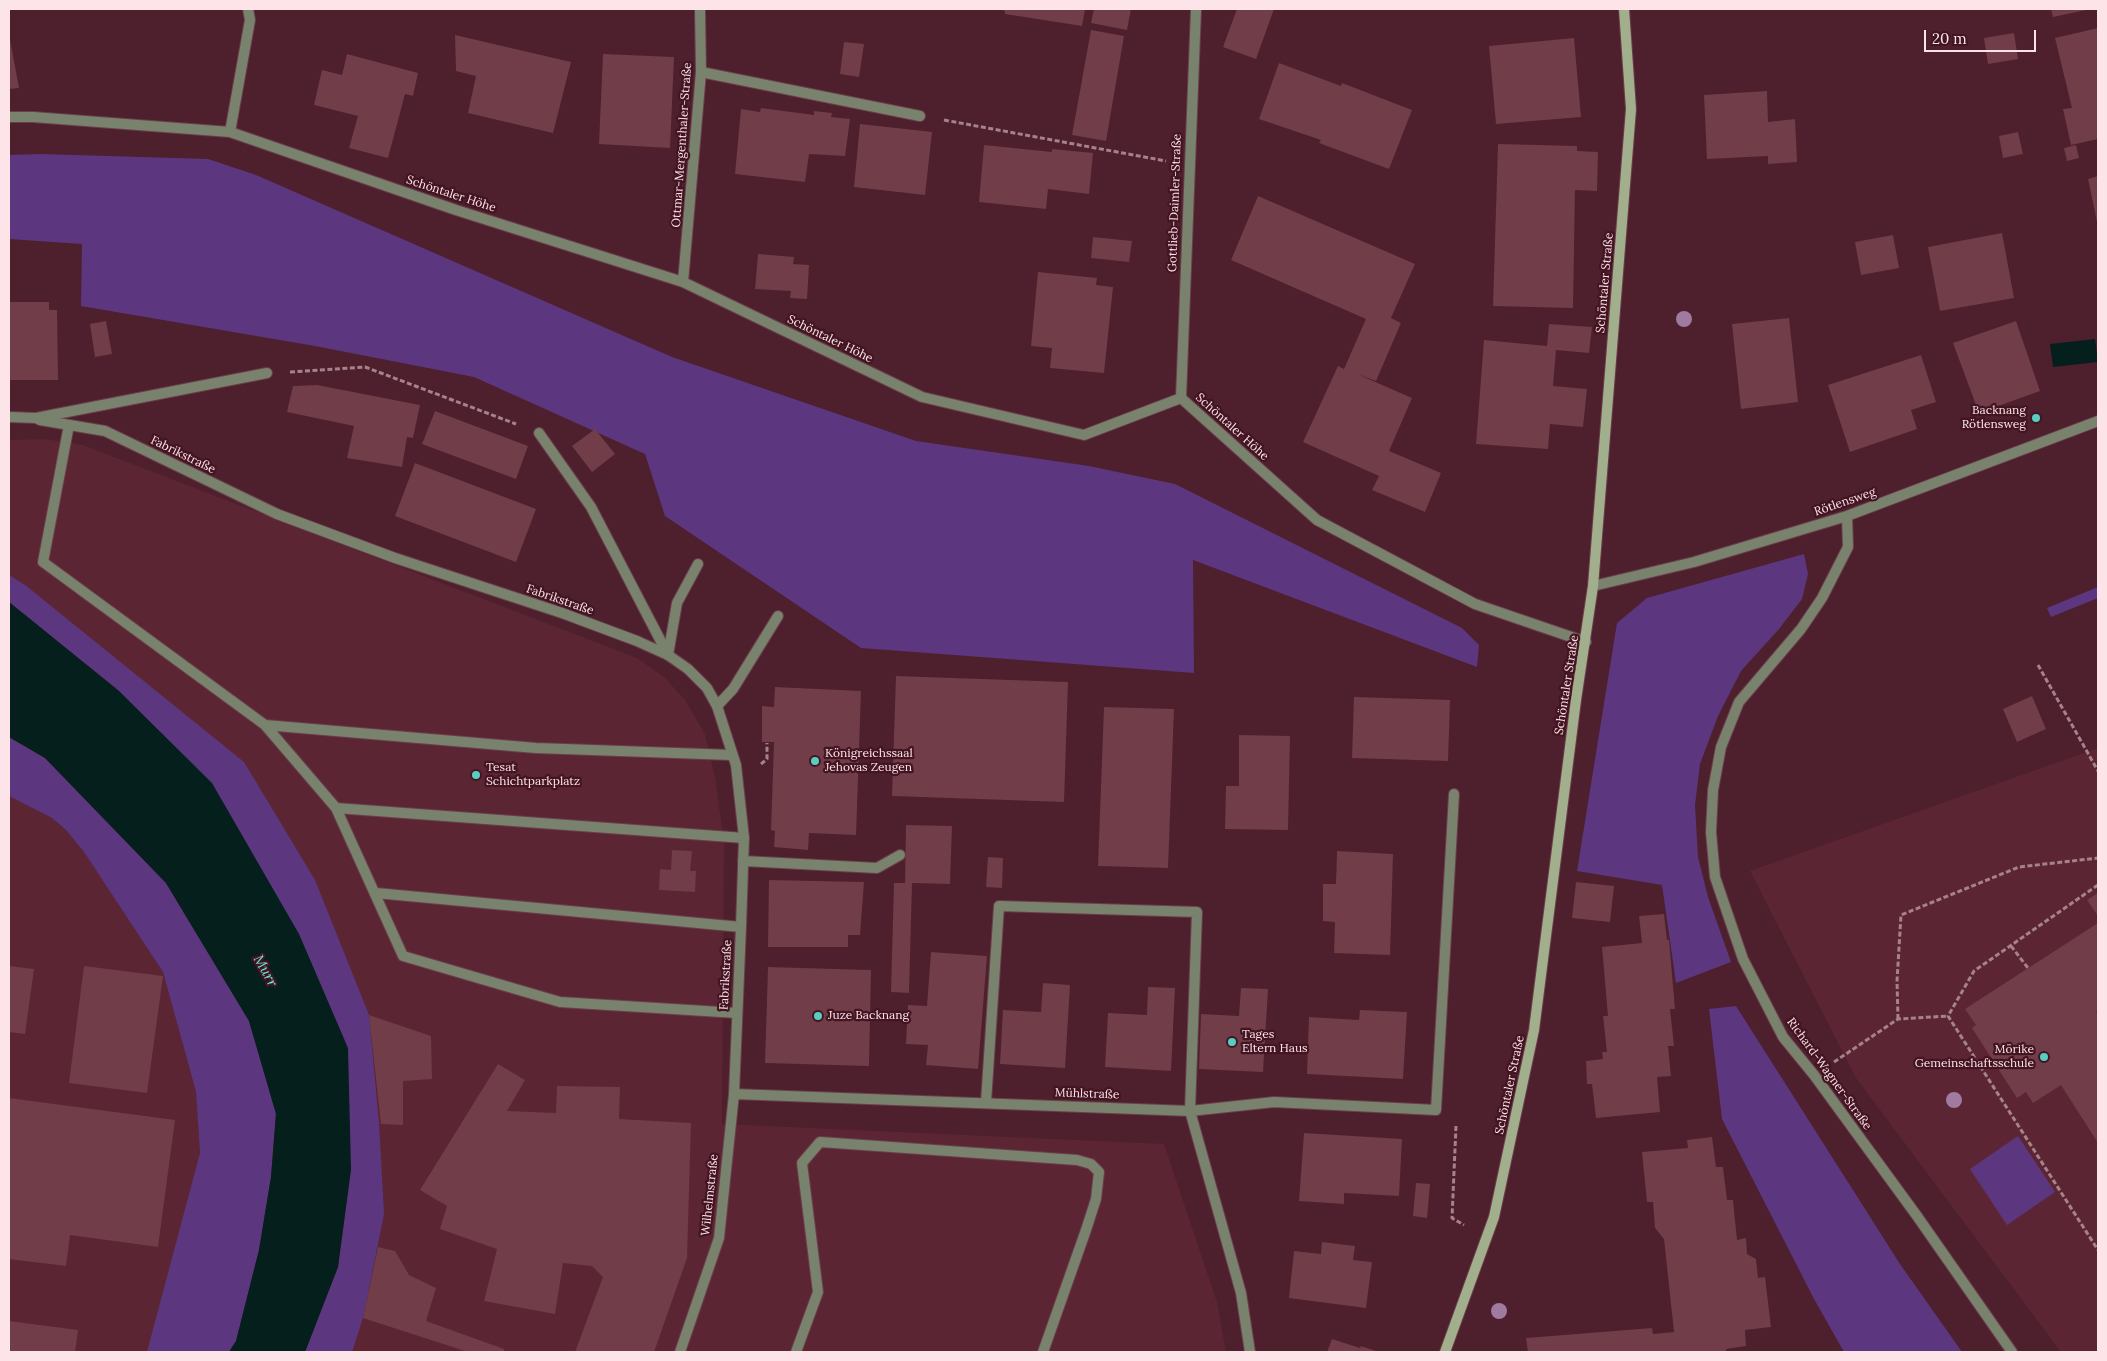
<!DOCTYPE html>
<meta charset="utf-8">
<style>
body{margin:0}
#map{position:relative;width:2107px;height:1361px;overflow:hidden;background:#4e1f2c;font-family:Lora,serif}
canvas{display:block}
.frame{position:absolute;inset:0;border:10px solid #fde4e8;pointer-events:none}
.scale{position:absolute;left:1924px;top:30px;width:112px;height:22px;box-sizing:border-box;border:2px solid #fde4e8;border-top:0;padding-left:6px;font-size:15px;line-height:18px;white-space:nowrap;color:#fde4e8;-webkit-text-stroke:4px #431422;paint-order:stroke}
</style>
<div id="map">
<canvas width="2107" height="1361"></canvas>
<div class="frame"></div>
<div class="scale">20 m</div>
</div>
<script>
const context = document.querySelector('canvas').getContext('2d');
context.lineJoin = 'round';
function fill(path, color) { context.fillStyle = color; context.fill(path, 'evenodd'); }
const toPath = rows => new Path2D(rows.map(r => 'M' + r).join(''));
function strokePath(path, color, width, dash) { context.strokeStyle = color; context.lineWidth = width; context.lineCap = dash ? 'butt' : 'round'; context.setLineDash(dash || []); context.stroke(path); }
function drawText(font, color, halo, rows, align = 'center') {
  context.font = font + ' Lora,serif'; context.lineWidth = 4.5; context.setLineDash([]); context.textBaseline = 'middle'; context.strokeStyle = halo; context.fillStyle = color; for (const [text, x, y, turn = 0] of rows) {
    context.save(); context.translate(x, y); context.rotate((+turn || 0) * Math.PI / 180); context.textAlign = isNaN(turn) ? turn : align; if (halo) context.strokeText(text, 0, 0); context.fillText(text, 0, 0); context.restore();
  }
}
fill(toPath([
 [45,439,83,445,637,658,664,677,685,700,705,734,715,777,724,843,722,1124,1164,1144,1217,1302,1226,1352,305,1352,338,1267,351,1169,119,691,9,602,9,440],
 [2098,748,2098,1352,2061,1352,1856,1078,1750,871],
 [9,796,52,818,66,830,84,852,163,972,196,1092,200,1153,163,1352,9,1352]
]), '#5c2534');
fill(toPath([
 [41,154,208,159,256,175,672,357,916,441,1089,466,1175,484,1462,628,1479,645,1477,667,1193,560,1194,673,861,648,665,516,645,454,474,377,315,346,81,306,82,244,9,239,9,155],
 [1804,554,1808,574,1802,599,1779,629,1741,671,1718,716,1700,764,1695,805,1698,857,1708,897,1731,962,1676,983,1662,885,1577,871,1617,623,1647,598],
 [9,575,25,585,244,762,315,880,369,1015,379,1123,384,1214,363,1318,352,1352,305,1352,338,1267,351,1169,119,691,9,602],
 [2098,587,2098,598,2051,617,2047,608],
 [9,737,45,758,166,883,249,1021,276,1113,271,1177,259,1250,236,1341,229,1352,147,1352,200,1153,196,1092,163,972,84,852,66,830,52,818,9,796],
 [1736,1006,1900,1264,1962,1352,1844,1352,1814,1299,1722,1119,1709,1009],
 [2018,1136,2055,1192,2007,1225,1970,1169]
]), '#5c3780');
fill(toPath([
 [2095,339,2098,362,2053,367,2050,344],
 [9,602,119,691,212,783,299,934,348,1048,351,1169,338,1267,305,1352,229,1352,236,1341,259,1250,271,1177,276,1114,249,1021,166,883,45,758,9,737]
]), '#041f1c');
fill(toPath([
 [997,9,1085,9,1082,26,1005,14,1005,11],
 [1094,9,1131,9,1127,30,1091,23],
 [1237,9,1274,9,1256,59,1223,47],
 [2051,9,2086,9,2086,10,2053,17],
 [2098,28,2098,105,2097,106,2098,139,2071,145,2063,109,2072,108,2055,38],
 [1091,30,1124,36,1106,141,1072,135],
 [2014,33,2018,59,1988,64,1984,38],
 [9,34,19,88,9,89],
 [455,35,571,62,553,133,468,113,476,76,456,71],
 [1574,38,1581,117,1496,124,1489,46],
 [844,42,864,44,859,77,840,74],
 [347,54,418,73,413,96,405,94,388,158,349,148,358,116,314,105,322,70,342,75],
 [603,54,674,57,670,148,599,144],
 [1279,63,1341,86,1342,83,1412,110,1389,169,1319,143,1321,140,1259,119],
 [1767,91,1768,122,1795,119,1797,162,1768,164,1768,156,1707,159,1704,95],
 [761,108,814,115,814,111,832,113,831,117,850,119,845,156,809,154,805,182,735,174,741,109,760,112],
 [860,124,932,132,925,195,854,187],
 [2018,132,2023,154,2003,158,1999,136],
 [1498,144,1577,146,1577,151,1598,152,1597,191,1575,190,1573,308,1493,306],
 [984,145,1052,152,1052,149,1093,153,1089,194,1048,189,1046,209,979,202],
 [2076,145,2079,158,2067,161,2064,148],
 [2098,176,2098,222,2097,222,2088,179],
 [1258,196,1415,264,1391,318,1401,323,1376,381,1357,374,1412,398,1389,451,1441,473,1425,512,1372,490,1379,476,1303,442,1338,366,1344,369,1366,319,1231,260],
 [2002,233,2014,298,1940,311,1928,247],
 [1893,235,1899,268,1861,275,1855,242],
 [1093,237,1132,241,1129,262,1091,258],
 [758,254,794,257,793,264,809,265,807,299,790,298,791,291,755,289],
 [1038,272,1097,278,1096,285,1113,287,1104,373,1050,368,1052,348,1031,346],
 [9,302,49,302,49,310,57,310,58,380,10,380],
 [1789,318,1798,402,1741,409,1732,324],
 [106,321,112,354,95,357,90,324],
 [2016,321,2040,391,1979,413,1953,343],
 [1549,324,1592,327,1589,353,1556,350,1553,386,1587,389,1583,427,1550,424,1548,449,1476,444,1484,340,1547,346],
 [1921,355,1936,402,1911,410,1917,429,1850,452,1828,385],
 [317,385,420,405,413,438,407,437,402,467,347,458,354,426,287,412,293,386],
 [435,411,528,446,516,479,422,444],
 [595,429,615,454,592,472,572,446],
 [415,463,536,509,516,562,395,516],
 [896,676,1068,682,1064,802,892,796],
 [775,687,861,691,856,835,809,833,808,850,774,847,775,831,771,830,774,742,762,742,762,706,774,707],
 [2032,696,2046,729,2017,742,2003,709],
 [1354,697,1450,700,1448,761,1352,758],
 [1104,707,1174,709,1168,868,1098,866],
 [1239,735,1290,736,1288,830,1225,829,1226,786,1239,786],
 [906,825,952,826,950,884,912,883,909,993,891,992,894,883,905,883],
 [672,850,692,851,690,871,696,871,695,892,659,890,660,869,671,870],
 [1337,851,1393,854,1390,955,1334,953,1335,922,1323,921,1323,884,1336,884],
 [988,857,1003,858,1002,888,986,887],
 [769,880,864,882,860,935,848,935,848,947,768,947],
 [1576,882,1614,886,1610,922,1572,918],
 [2098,893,2098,916,2087,900],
 [1664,914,1667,940,1669,940,1675,1009,1670,1009,1674,1046,1668,1046,1671,1076,1657,1077,1660,1112,1596,1118,1592,1084,1587,1084,1586,1061,1603,1059,1602,1052,1607,1052,1603,1016,1608,1016,1602,947,1642,943,1639,916],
 [2098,923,2098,1011,2096,1012,2098,1016,2098,1143,2061,1085,2033,1103,2026,1092,2017,1098,1972,1028,1976,1025,1965,1009],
 [931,952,987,956,978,1069,926,1065,928,1045,906,1044,908,1005,927,1006],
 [9,966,34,969,25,1034,9,1032],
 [84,966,163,976,147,1093,69,1083],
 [768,967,871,970,869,1066,765,1063],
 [1043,983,1070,985,1065,1068,1000,1064,1003,1010,1041,1012],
 [1148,987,1175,988,1171,1071,1105,1067,1108,1013,1147,1015],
 [1241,988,1268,989,1263,1072,1199,1069,1201,1014,1239,1016],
 [1360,1010,1407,1012,1403,1079,1307,1074,1309,1017,1359,1020],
 [369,1015,431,1036,432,1079,403,1081,403,1125,381,1124],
 [498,1064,525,1080,507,1111,556,1113,557,1086,620,1087,619,1119,691,1123,687,1258,654,1352,575,1352,603,1277,592,1266,563,1263,555,1314,484,1301,497,1249,440,1229,447,1206,420,1190],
 [9,1098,175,1120,158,1247,70,1235,66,1266,9,1259],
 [1304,1133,1402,1139,1399,1196,1344,1193,1344,1204,1299,1201],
 [1712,1137,1716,1167,1723,1167,1727,1200,1733,1200,1737,1240,1746,1238,1747,1254,1756,1259,1758,1278,1765,1277,1771,1327,1745,1330,1746,1346,1726,1349,1726,1352,1528,1352,1526,1338,1652,1328,1653,1334,1674,1332,1664,1239,1655,1228,1653,1202,1647,1202,1642,1152,1688,1148,1687,1140],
 [1416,1183,1430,1184,1427,1218,1413,1216],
 [1322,1242,1355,1246,1353,1260,1372,1262,1366,1308,1289,1298,1294,1251,1321,1254],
 [378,1247,395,1251,409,1275,436,1288,426,1321,504,1349,504,1352,468,1352,363,1318],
 [9,1321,78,1330,75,1352,9,1352],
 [1332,1339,1360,1348,1361,1346,1379,1352,1327,1352]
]), '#703d49');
const lane = toPath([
 [701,72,920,116],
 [36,418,267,373],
 [69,425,43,562,265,725,336,808,403,956,560,1002,737,1013],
 [539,433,591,507,668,655],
 [668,655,677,603,698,564],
 [717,706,733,689,778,616],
 [265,725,536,748,732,755],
 [336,808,744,838],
 [743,861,877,868,900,855],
 [376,893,741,927],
 [986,1102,999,906,1197,912,1190,1111,1274,1102,1436,1110,1454,794],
 [796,1352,818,1292,802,1163,820,1142,1077,1160,1091,1164,1099,1172,1096,1199,1086,1230,1043,1352]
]);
const street = toPath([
 [9,117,33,117,230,132,456,210,683,282,922,397,1084,435,1181,398],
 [230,132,250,20,248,9],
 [683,282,701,72,700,9],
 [1181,398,1317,520,1475,604,1586,642],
 [1181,398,1196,9],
 [9,417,36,418,40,420,105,431,277,514,395,558,562,613,637,641,668,655,688,669,707,688,717,706,736,765,744,838,741,927,734,1094,719,1238,680,1352],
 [1847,516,1848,547,1822,598,1801,629,1739,702,1721,747,1713,790,1711,832,1715,877,1743,959,1783,1037,1814,1075,1917,1216,2012,1352],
 [1593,586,1694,562,1847,516,2098,421],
 [734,1094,1190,1111,1241,1293,1250,1352]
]);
const secondary = toPath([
 [1445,1352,1494,1217,1534,1030,1576,700,1593,586,1631,109,1624,9]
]);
strokePath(lane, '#6a3f4a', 12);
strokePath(street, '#6a3f4a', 12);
strokePath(secondary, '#6a3f4a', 12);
strokePath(toPath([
 [944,120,1166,161],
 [290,372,365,367,516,424],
 [2038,665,2098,771],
 [761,764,767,759,767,743],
 [2098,885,1974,971,1948,1016,2098,1250],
 [2011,946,2028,968],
 [1898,1019,1897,981,1901,915,2019,867,2098,858],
 [1834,1062,1898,1019,1948,1016],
 [1456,1126,1452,1218,1464,1225]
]), '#a6828a', 3, [5, 2.5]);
strokePath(lane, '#79826c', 10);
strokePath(street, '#79826c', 10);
strokePath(secondary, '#a2af8d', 10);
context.fillStyle = '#9e7b9f';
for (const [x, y] of [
 [1684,319],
 [1954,1100],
 [1499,1311]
]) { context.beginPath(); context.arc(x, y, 8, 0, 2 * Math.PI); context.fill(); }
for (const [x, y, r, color] of [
 [2036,418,5,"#58cec0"],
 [815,761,5,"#58cec0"],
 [476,775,5,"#58cec0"],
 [818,1016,5,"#58cec0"],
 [1232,1042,5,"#58cec0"],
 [2044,1057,5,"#58cec0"]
]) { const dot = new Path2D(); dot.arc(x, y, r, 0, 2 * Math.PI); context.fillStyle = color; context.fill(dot); strokePath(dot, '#431422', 2); }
drawText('12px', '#fde4e8', '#431422', [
 ["Ottmar-Mergenthaler-Straße",682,145,-86],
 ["Schöntaler Höhe",451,194,18],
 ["Gottlieb-Daimler-Straße",1175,203,-88],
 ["Schöntaler Straße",1605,283,-85],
 ["Schöntaler Höhe",830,339,26],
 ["Schöntaler Höhe",1232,427,42],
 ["Fabrikstraße",183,455,26],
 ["Rötlensweg",1845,502,-19],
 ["Fabrikstraße",560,600,19],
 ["Schöntaler Straße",1567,685,-81],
 ["Fabrikstraße",726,975,-87],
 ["Richard-Wagner-Straße",1829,1074,54],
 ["Schöntaler Straße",1510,1085,-78],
 ["Mühlstraße",1087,1094,2],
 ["Wilhelmstraße",710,1195,-84]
]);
drawText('12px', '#fde4e8', '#431422', [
 ["Backnang",2026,411,"right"],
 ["Rötlensweg",2026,425,"right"],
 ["Königreichssaal",825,754],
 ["Jehovas Zeugen",825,768],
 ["Tesat",486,768],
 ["Schichtparkplatz",486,782],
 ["Juze Backnang",828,1016],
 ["Tages",1242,1035],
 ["Eltern Haus",1242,1049],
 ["Mörike",2034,1050,"right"],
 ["Gemeinschaftsschule",2034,1064,"right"]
], 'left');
drawText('italic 14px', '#65eada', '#431422', [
 ["Murr",265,971,61]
]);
</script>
